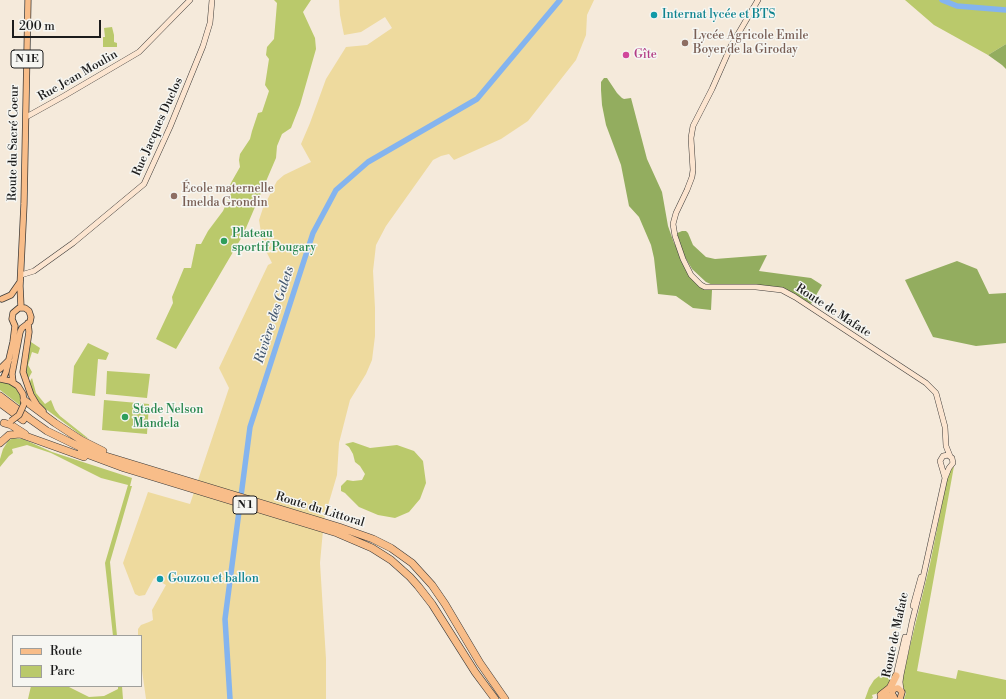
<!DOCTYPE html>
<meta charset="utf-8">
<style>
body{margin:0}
#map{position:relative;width:1006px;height:699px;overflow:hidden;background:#f5eadb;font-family:"Libre Bodoni",serif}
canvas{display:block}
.legend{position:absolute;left:12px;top:635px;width:130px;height:52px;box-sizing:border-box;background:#f6f6f2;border:1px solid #9f9f9c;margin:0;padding:5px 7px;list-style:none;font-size:12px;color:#1c1c1c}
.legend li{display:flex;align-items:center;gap:8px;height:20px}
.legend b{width:20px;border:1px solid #9f9f9c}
.scale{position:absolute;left:12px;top:20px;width:89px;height:18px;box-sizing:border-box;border:2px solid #1c1c1c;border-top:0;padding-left:5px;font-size:12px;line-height:14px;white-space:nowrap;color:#1c1c1c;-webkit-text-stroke:3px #f6f6f2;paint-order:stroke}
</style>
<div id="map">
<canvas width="1006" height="699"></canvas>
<ul class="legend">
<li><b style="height:5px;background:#f8bd89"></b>Route</li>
<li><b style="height:11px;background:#bac96b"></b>Parc</li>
</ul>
<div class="scale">200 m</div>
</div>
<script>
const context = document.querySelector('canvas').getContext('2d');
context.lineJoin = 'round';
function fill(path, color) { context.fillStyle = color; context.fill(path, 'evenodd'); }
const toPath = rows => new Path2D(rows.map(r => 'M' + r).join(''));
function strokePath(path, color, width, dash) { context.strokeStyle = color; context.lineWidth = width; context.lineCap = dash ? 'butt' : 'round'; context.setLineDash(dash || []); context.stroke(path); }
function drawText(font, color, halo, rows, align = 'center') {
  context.font = font + ' "Libre Bodoni",serif'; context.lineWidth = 3; context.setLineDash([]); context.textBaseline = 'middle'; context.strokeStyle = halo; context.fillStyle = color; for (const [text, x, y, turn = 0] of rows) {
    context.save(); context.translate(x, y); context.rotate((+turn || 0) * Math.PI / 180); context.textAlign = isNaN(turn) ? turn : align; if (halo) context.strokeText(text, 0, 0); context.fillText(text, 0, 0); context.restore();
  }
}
fill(toPath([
 [274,0,311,0,303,12,315,38,316,49,300,105,291,128,282,134,277,146,276,158,243,235,176,349,156,339,173,303,172,297,184,268,191,268,196,244,201,244,208,231,223,211,232,191,230,185,232,181,240,167,239,160,240,154,250,139,252,131,258,113,262,112,269,91,265,85,269,59,266,55,267,47,274,39,277,3],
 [905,0,1006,0,1006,44,988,55,934,25],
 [112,27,114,35,114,42,117,43,117,47,103,47,103,37,105,37,104,28],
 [31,342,40,348,38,354,32,352,28,365,32,372,27,381,25,374],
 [88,343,109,353,106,360,98,359,95,396,72,393,74,366],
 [107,371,150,374,147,398,106,394],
 [32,378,36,393,45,404,51,400,55,410,60,416,89,439,82,436,43,407,36,398,29,383],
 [0,382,9,382,14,386,21,395,22,407,0,390],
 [104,400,149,404,147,434,102,430],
 [13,438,23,439,52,452,132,478,130,486,132,486,110,562,117,636,113,636,105,563,128,485,101,478,51,453,27,445,12,449,13,453,9,456,0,467,0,459,3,449,8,441],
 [353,442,370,448,397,445,414,451,423,461,426,483,420,499,409,512,395,518,378,515,359,507,345,493,341,491,341,486,347,480,353,481,362,480,365,474,360,466,355,462,353,454,349,447,345,444],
 [954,466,917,671,956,679,958,670,1006,680,1006,699,904,699,906,693,902,685,904,671,930,564,948,474],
 [888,672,894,675,892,683,882,692,872,695,873,698,871,699,865,699,869,688,874,680,879,676],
 [31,686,67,686,89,697,104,696,118,689,118,686,122,686,123,699,28,699]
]), '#bac96b');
fill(toPath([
 [1006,44,1006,69,1002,65,988,55],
 [604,78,607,78,617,93,622,98,624,99,631,98,647,159,662,192,668,226,674,243,692,273,702,285,712,290,711,310,693,308,676,296,658,294,654,258,651,245,639,217,629,206,621,165,606,125,602,105,601,90,601,82],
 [682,231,686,231,688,233,693,245,706,257,715,259,767,255,759,271,811,278,822,285,811,304,787,291,715,286,706,282,692,269,685,257,675,234],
 [957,261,977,269,989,294,1006,293,1006,343,976,346,933,337,905,280]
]), '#93ad5f');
fill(toPath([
 [339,0,594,0,587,15,586,35,576,60,528,121,501,139,454,160,449,154,441,156,433,160,386,226,376,245,373,271,375,308,375,336,372,360,366,374,350,400,339,443,337,475,324,519,320,563,326,659,326,699,146,699,141,663,141,636,138,636,138,629,141,625,149,622,153,620,152,610,166,585,154,578,145,595,139,596,135,594,123,563,148,492,190,504,229,388,219,368,268,265,272,263,263,245,259,220,263,208,277,181,284,175,311,162,301,144,310,123,326,79,346,47,367,45,392,28,385,17,361,32,344,35,340,15]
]), '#eeda9e');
strokePath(toPath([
 [942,0,957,6,1006,10],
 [230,699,225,619,250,427,313,233,336,190,368,162,477,99,560,0]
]), '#84b4ef', 5.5);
const secondary = toPath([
 [758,0,731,46,712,89,693,126,691,138,693,170,692,177,687,190,676,213,673,224,675,236,683,259,691,275,701,285,705,287,756,287,782,290,795,297,926,383,936,393,945,427,946,446,950,456],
 [26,116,28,116,64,96,139,52,190,0],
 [21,275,34,271,73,243,144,184,170,127,203,46,210,23,212,0],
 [913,606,921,577],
 [894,689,896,685,897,671,905,637],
 [901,690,900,682,901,675,912,622,922,582,945,478,949,468,953,463,952,458,948,455,943,456,940,461,945,478]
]);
const primary = toPath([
 [2,299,11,295,20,282],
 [21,307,20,286,24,204,28,0],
 [28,323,29,332,23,372,31,395,37,405,43,411],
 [0,369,9,360],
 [0,379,10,381,18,386,23,394,24,404],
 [3,379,6,372,13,342,15,326,12,319,13,313,19,308,25,308,29,311,31,317,30,322,22,328,20,332,12,374,13,382],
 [895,699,892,693,894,689,898,688,902,692,900,699]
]);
const highway = toPath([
 [0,396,30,419,47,431,86,450,339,527,373,539,391,548,412,563,432,585,445,604,480,663,505,699],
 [24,400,55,423,81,440,103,451],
 [0,403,23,420],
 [4,423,11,425,25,434],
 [0,443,9,435,20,434,84,457],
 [81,452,124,468,337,533,372,548,391,560,410,577,418,586,432,604,475,672,495,699],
 [881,695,890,688,896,676],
 [881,699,887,696,893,697]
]);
strokePath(secondary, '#3d3b39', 6);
strokePath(primary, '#3d3b39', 7);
strokePath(highway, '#3d3b39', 8);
strokePath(secondary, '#fce5d0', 5);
strokePath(primary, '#f8bd89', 5.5);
strokePath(highway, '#f8bd89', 7);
const primaryBridge = toPath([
 [11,421,19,415,24,404]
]);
strokePath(primaryBridge, '#3d3b39', 7, []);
strokePath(primaryBridge, '#f8bd89', 5.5);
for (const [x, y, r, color] of [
 [654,15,4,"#0f9aa8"],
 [685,43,4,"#8d6e63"],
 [626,55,4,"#d1479c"],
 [174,196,4,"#8d6e63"],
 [224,241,4,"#2e9e5b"],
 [125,417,4,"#2e9e5b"],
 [160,579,4,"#0f9aa8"]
]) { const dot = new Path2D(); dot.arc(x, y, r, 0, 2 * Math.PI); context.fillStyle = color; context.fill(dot); strokePath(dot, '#f6f6f2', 1.5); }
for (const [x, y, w] of [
 [27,59,32],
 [245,505,24]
]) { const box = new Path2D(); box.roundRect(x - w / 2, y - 9, w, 18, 3); context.fillStyle = '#f6f6f2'; context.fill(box); strokePath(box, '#1c1c1c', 1); }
drawText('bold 11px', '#1c1c1c', null, [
 ["N 1E",27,59],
 ["N 1",245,505]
]);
drawText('12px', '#0d838f', '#f6f6f2', [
 ["Internat lycée et BTS",662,15],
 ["Gouzou et ballon",168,579]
], 'left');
drawText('12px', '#785e54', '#f6f6f2', [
 ["Lycée Agricole Emile",693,36],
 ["Boyer de la Giroday",693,50],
 ["École maternelle",182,189],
 ["Imelda Grondin",182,203]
], 'left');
drawText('12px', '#b23c85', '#f6f6f2', [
 ["Gîte",634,55]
], 'left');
drawText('12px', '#1c1c1c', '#f6f6f2', [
 ["Rue Jean Moulin",78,76,-30],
 ["Rue Jacques Duclos",158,127,-66],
 ["Route du Sacré Coeur",14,143,-89],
 ["Route de Mafate",833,311,33],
 ["Route du Littoral",320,510,17],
 ["Route de Mafate",896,635,-78]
]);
drawText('12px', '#27864d', '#f6f6f2', [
 ["Plateau",232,234],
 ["sportif Pougary",232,248],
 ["Stade Nelson",133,410],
 ["Mandela",133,424]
], 'left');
drawText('italic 13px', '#465970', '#f6f6f2', [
 ["Rivière des Galets",275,315,-72]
]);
</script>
